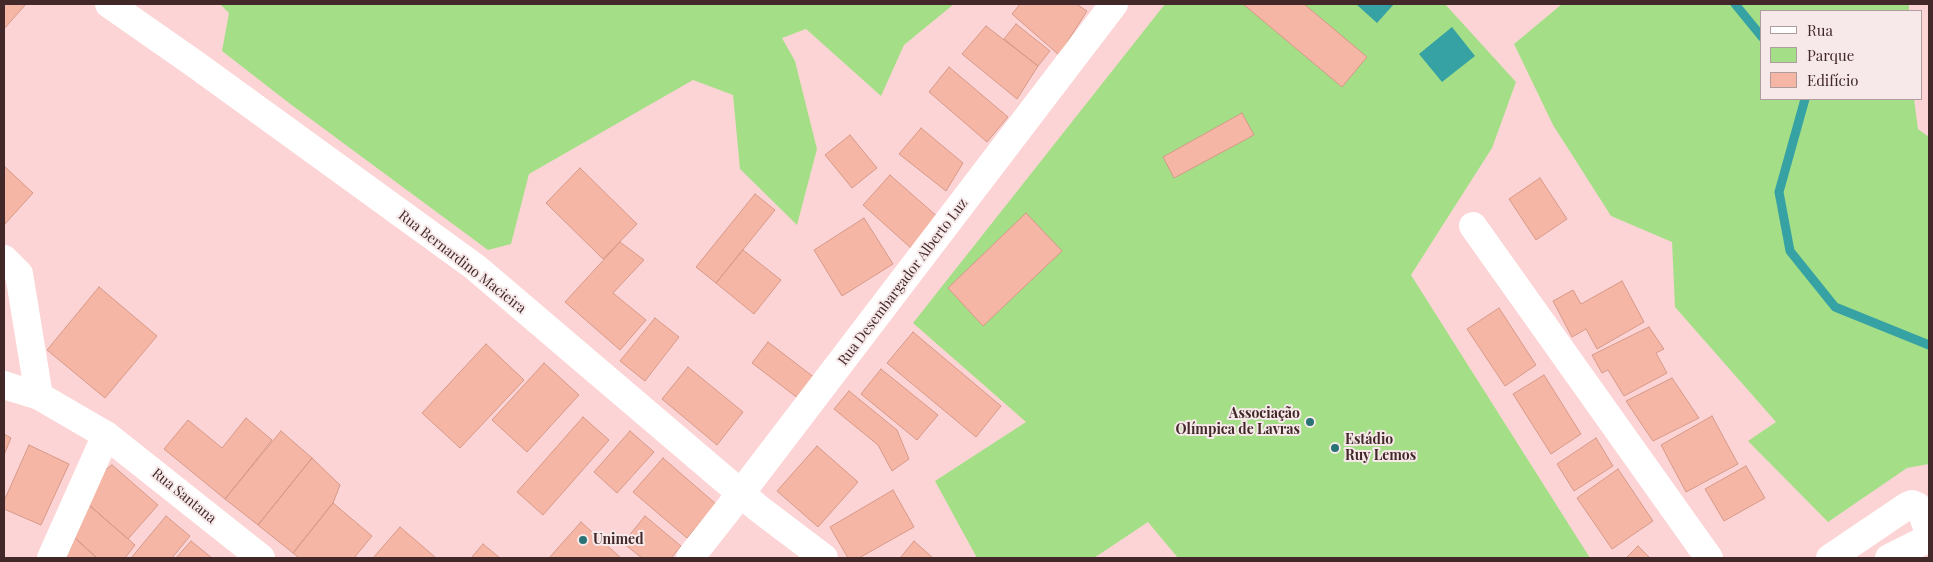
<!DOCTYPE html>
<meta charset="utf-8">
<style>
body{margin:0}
#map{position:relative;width:1933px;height:562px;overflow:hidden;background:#fdd4d5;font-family:"Playfair Display",serif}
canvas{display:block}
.frame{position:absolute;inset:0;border:5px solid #422829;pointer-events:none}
.legend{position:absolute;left:1760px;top:10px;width:162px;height:90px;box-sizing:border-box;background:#f7e9e9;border:1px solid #af9c9c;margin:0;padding:6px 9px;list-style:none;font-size:15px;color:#422829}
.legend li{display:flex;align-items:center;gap:10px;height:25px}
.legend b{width:25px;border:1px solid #af9c9c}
</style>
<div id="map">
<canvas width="1933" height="562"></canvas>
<div class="frame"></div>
<ul class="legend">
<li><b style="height:6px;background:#fff"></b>Rua</li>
<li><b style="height:14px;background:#a4df88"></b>Parque</li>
<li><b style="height:14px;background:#f5b6a5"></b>Edifício</li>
</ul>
</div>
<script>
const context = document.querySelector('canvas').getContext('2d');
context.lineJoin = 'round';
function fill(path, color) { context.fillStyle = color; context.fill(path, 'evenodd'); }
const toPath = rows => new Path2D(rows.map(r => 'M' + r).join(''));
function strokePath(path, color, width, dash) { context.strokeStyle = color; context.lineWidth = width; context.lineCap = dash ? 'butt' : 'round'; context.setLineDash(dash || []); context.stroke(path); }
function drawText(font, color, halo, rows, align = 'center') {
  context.font = font + ' "Playfair Display",serif'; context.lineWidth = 4; context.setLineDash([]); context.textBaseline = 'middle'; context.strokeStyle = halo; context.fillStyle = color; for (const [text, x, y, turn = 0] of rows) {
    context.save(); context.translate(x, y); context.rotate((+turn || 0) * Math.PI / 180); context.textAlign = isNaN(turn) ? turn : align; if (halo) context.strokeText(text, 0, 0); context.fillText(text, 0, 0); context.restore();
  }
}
fill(toPath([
 [220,4,954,4,904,45,881,96,806,29,782,38,795,61,817,149,797,225,740,169,733,95,693,80,529,174,511,244,488,250,289,103,222,51,229,13],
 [1165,4,1445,4,1516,82,1492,148,1411,275,1590,558,1178,558,1148,522,1094,558,977,558,935,481,1026,422,913,323],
 [1562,4,1909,4,1909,11,1762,11,1762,99,1914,99,1918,129,1929,137,1929,464,1907,468,1828,522,1748,441,1776,422,1675,307,1672,242,1611,216,1553,125,1514,44]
]), '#a4df88');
fill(toPath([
 [1356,4,1394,4,1377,23],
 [1452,27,1475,56,1442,82,1419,54]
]), '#37a2a3');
strokePath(toPath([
 [1735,4,1762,37],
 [1805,99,1779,192,1790,251,1835,307,1929,345]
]), '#37a2a3', 9);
const building = toPath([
 [4,4,26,4,4,29,4,4],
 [1020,4,1076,4,1087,11,1059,55,1012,14,1020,4],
 [1243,4,1304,4,1367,57,1342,87,1243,4],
 [1016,24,1050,51,1038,66,1004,39,1016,24],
 [986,26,1038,66,1017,99,962,54,986,26],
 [949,67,1008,117,987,142,929,92,949,67],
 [1242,113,1254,135,1174,178,1163,157,1242,113],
 [921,128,963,163,946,191,899,154,921,128],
 [850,135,877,168,852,188,825,155,850,135],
 [4,166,33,193,4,225,4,166],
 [580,168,637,224,603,259,546,203,580,168],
 [890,175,939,218,912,249,863,205,890,175],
 [1540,178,1567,219,1536,240,1509,199,1540,178],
 [755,194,775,210,716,283,696,267,755,194],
 [1026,213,1062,251,983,326,948,288,1026,213],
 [864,218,893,264,842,296,814,250,864,218],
 [620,242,644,260,613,293,646,320,620,350,565,302,620,242],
 [743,250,781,280,754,314,716,283,743,250],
 [1622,281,1644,322,1597,349,1586,329,1572,337,1553,301,1573,290,1581,304,1622,281],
 [99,287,157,336,105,398,47,350,99,287],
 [1499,308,1536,365,1505,386,1467,329,1499,308],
 [655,318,679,337,645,381,620,361,655,318],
 [1649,327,1664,349,1656,353,1667,373,1624,396,1608,370,1602,373,1592,355,1649,327],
 [913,332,1001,406,976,437,887,363,913,332],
 [768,342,815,378,799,399,752,363,768,342],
 [486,344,524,380,460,448,422,413,486,344],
 [544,363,579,395,527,452,492,420,544,363],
 [688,367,743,412,717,445,662,399,688,367],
 [881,369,938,415,917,440,861,394,881,369],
 [1544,375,1581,434,1551,454,1513,394,1544,375],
 [1672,378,1699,418,1653,441,1626,401,1672,378],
 [849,391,897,430,909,459,892,471,878,445,834,409,849,391],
 [1712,416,1738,464,1686,492,1661,445,1712,416],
 [583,417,609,440,543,515,517,492,583,417],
 [246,418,272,440,225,499,164,449,188,420,222,448,246,418],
 [281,431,312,458,258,525,225,499,281,431],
 [630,431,654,452,617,493,594,472,630,431],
 [4,434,11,438,4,455,4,434],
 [1596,438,1613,466,1574,491,1557,464,1596,438],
 [29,445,69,464,41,525,4,509,4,501,29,445],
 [817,446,858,482,818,527,777,491,817,446],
 [312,458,340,485,333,503,293,553,258,525,312,458],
 [663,458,716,504,687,538,633,492,663,458],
 [112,465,158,505,128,539,89,505,104,471,112,465],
 [1746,466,1765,498,1724,521,1705,489,1746,466],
 [1618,469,1653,521,1612,549,1577,498,1618,469],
 [893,490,914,527,859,558,848,558,830,527,893,490],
 [333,503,372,536,354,558,299,558,293,553,333,503],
 [89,505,135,545,125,558,97,558,75,538,89,505],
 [166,516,190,536,172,558,131,558,166,516],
 [645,516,681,546,671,558,642,558,623,543,645,516],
 [581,522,621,558,549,558,581,522],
 [400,527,435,557,434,558,373,558,400,527],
 [75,538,97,558,66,558,75,538],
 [191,541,212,558,176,558,191,541],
 [914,541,933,558,900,558,914,541],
 [483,544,500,558,471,558,483,544],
 [1638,546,1650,558,1626,558,1638,546]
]);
fill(building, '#f5b6a5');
strokePath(building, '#d69988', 1);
strokePath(toPath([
 [1473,226,1709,558],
 [4,259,19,274,39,396],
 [51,558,106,435],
 [690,558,741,493,1114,4],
 [1830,558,1907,506,1912,504,1917,506,1920,509,1929,532,1927,539,1889,558]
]), '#fff', 28);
strokePath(toPath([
 [109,4,195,64,475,267,758,508,824,558],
 [4,385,39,396,106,435,261,558]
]), '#fff', 28);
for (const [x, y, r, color] of [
 [1310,422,5,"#297374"],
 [1335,448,5,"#297374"],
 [583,540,5,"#297374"]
]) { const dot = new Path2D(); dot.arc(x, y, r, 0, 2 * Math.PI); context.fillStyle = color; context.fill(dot); strokePath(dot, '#f7e9e9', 2); }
drawText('14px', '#422829', '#f7e9e9', [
 ["Rua Bernardino Macieira",462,262,38],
 ["Rua Desembargador Alberto Luz",903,282,-53],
 ["Rua Santana",184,496,39]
]);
drawText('bold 14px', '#422829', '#f7e9e9', [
 ["Associação",1300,414,"right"],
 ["Olímpica de Lavras",1300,430,"right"],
 ["Estádio",1345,440],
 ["Ruy Lemos",1345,456],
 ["Unimed",593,540]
], 'left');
</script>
